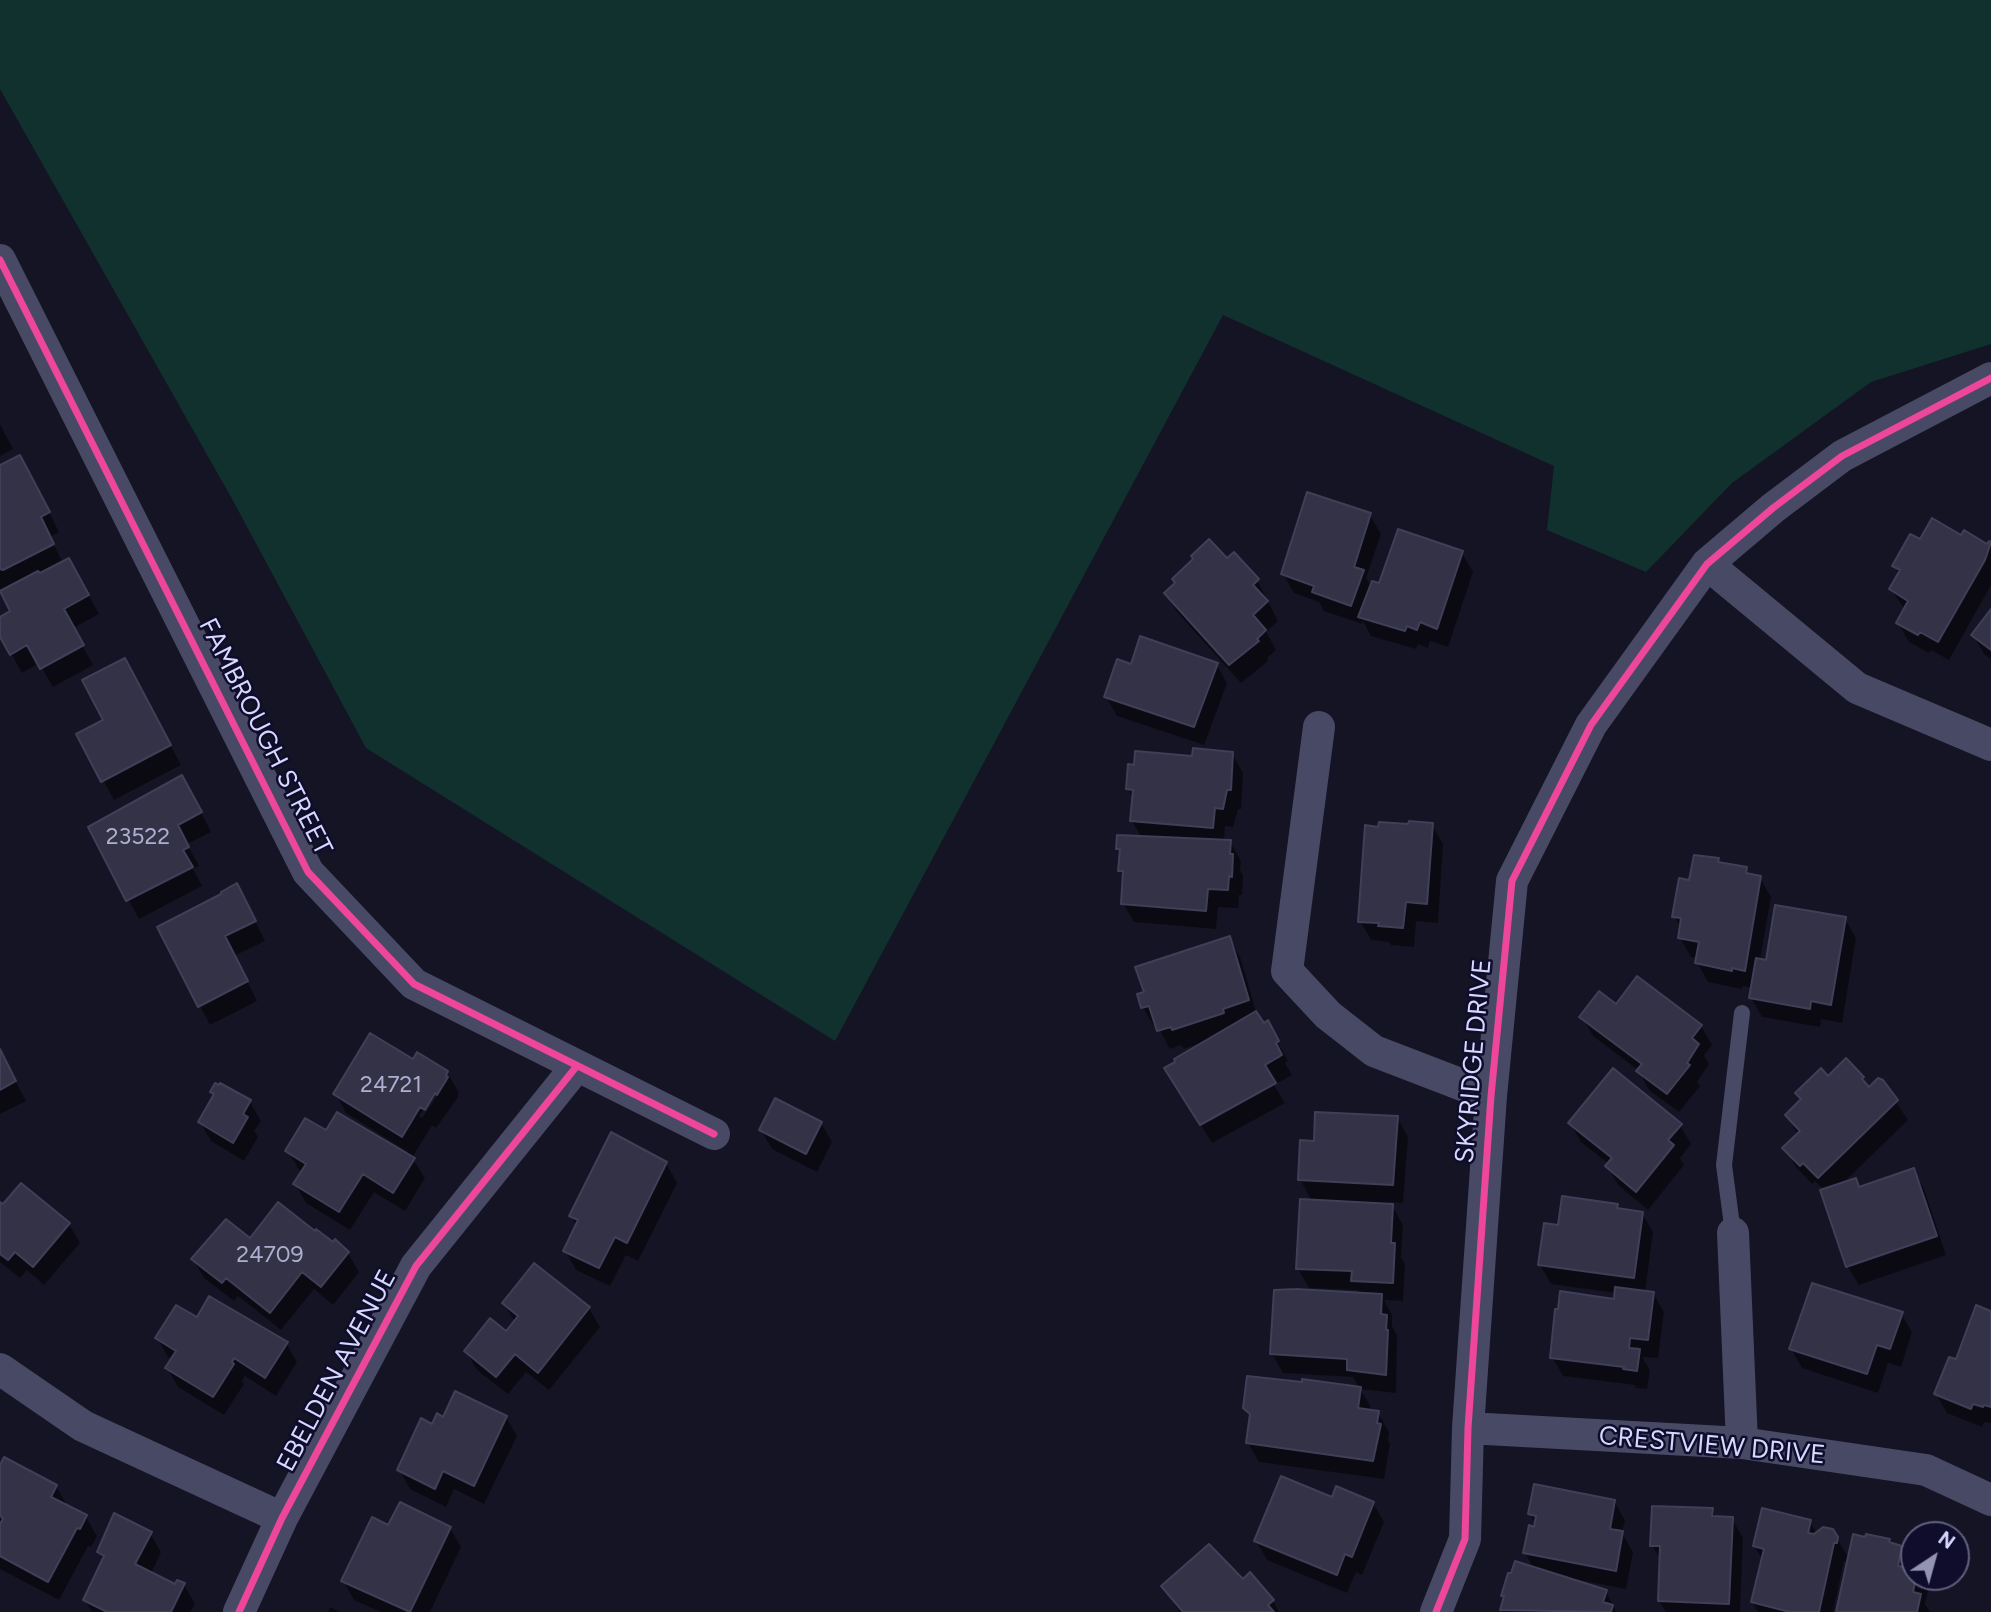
<!DOCTYPE html>
<style>
body{margin:0}
#map{position:relative;width:1991px;height:1612px;overflow:hidden;background:#151424;font-family:Figtree,sans-serif}
canvas{display:block}
.north{position:absolute;left:1900px;top:1521px;width:70px;height:70px;box-sizing:border-box;background:#0f0d2b;border:2px solid #5f5e80;border-radius:50%;rotate:36deg;font-size:19px;font-weight:700;line-height:28px;text-align:center;color:#d7d8ff}
.north::after{content:'';display:block;margin:auto;width:24px;height:32px;background:#9393b2;clip-path:polygon(50% 0,100% 100%,50% 72%,0 100%)}
</style>
<div id="map">
<canvas width="1991" height="1612"></canvas>
<div class="north">N</div>
</div>
<script>
const context = document.querySelector('canvas').getContext('2d');
context.lineJoin = 'round';
function fill(path, color) { context.fillStyle = color; context.fill(path, 'evenodd'); }
const toPath = rows => new Path2D(rows.map(r => 'M' + r).join(''));
function strokePath(path, color, width, dash) { context.strokeStyle = color; context.lineWidth = width; context.lineCap = dash ? 'butt' : 'round'; context.setLineDash(dash || []); context.stroke(path); }
function drawText(font, color, halo, rows, align = 'center') {
  context.font = font + ' Figtree,sans-serif'; context.lineWidth = 5; context.setLineDash([]); context.textBaseline = 'middle'; context.strokeStyle = halo; context.fillStyle = color; for (const [text, x, y, turn = 0] of rows) {
    context.save(); context.translate(x, y); context.rotate((+turn || 0) * Math.PI / 180); context.textAlign = isNaN(turn) ? turn : align; if (halo) context.strokeText(text, 0, 0); context.fillText(text, 0, 0); context.restore();
  }
}
fill(toPath([
 [0,0,1991,0,1991,344,1871,382,1732,483,1646,572,1547,530,1554,466,1223,315,835,1041,366,748,231,497,0,89]
]), '#11312e');
fill(toPath([
 [0,424,13,449,0,456],
 [0,468,31,476,59,532,50,537,63,563,80,579,99,614,73,628,93,665,53,687,39,663,22,673,0,633,0,619,12,612,2,593,0,594],
 [1370,515,1381,534,1366,578,1372,587,1462,553,1473,572,1448,647,1430,641,1428,648,1418,644,1416,649,1371,636,1363,621,1362,624,1324,611,1319,602,1294,593,1283,574],
 [1962,538,1988,547,1991,544,1991,585,1949,660,1931,650,1929,653,1909,642,1898,623,1905,610,1891,589,1899,575,1894,566,1920,542],
 [1227,561,1257,580,1278,621,1266,632,1276,650,1267,658,1268,661,1241,683,1177,612,1166,593],
 [1991,612,1991,659,1984,654,1973,635],
 [1216,664,1227,683,1204,745,1117,716,1106,697,1132,666],
 [135,679,181,765,114,800,78,735,105,721],
 [1232,754,1243,773,1241,809,1238,809,1233,827,1225,826,1224,842,1230,842,1241,861,1240,870,1243,875,1242,895,1239,895,1238,908,1218,907,1216,929,1134,922,1123,903,1124,878,1120,871,1121,854,1118,848,1142,838,1132,821,1134,800,1128,789,1194,758],
 [193,796,211,832,187,844,199,866,193,869,202,886,139,919,90,828],
 [1432,825,1443,844,1438,923,1416,921,1414,947,1391,945,1389,942,1371,940,1360,921,1380,829],
 [1718,860,1720,864,1746,869,1750,876,1760,878,1771,897,1760,960,1768,962,1845,919,1856,938,1842,1023,1821,1019,1820,1027,1762,1017,1751,998,1752,988,1743,986,1742,989,1708,982,1697,962,1698,958,1691,957,1680,938,1681,929,1674,916,1691,882],
 [247,905,265,941,234,956,257,1001,210,1025,160,928],
 [1229,938,1240,957,1258,1018,1263,1025,1267,1023,1288,1061,1285,1063,1292,1075,1274,1085,1285,1103,1212,1143,1177,1087,1200,1043,1184,1049,1181,1045,1170,1049,1157,1025,1154,1026,1143,1008,1139,995],
 [1616,1006,1701,1026,1712,1045,1704,1055,1709,1064,1697,1082,1700,1086,1679,1112,1649,1090,1638,1070,1593,1036,1582,1017],
 [0,1052,26,1101,0,1114],
 [1846,1061,1863,1078,1869,1089,1882,1082,1908,1120,1842,1184,1855,1180,1860,1188,1913,1170,1924,1189,1946,1255,1859,1285,1848,1267,1822,1191,1824,1190,1815,1181,1812,1184,1796,1167,1785,1148,1798,1135,1787,1115,1802,1101,1797,1094,1828,1078],
 [413,1062,447,1072,458,1091,458,1097,436,1128,432,1125,412,1158,425,1178,405,1211,374,1192,350,1230,306,1203,295,1184,302,1172,299,1170,288,1151,326,1133,406,1154,408,1152,346,1113,336,1094],
 [443,1080,448,1080,422,1118,419,1116],
 [212,1092,250,1102,261,1121,254,1131,258,1137,244,1161,211,1141,200,1122,215,1096],
 [1397,1117,1408,1137,1403,1203,1390,1202,1403,1225,1401,1257,1405,1264,1403,1301,1384,1300,1392,1315,1392,1326,1397,1336,1396,1393,1360,1389,1371,1407,1370,1411,1378,1413,1389,1432,1388,1440,1390,1444,1384,1479,1259,1462,1248,1443,1251,1419,1245,1408,1359,1388,1353,1377,1283,1373,1272,1354,1361,1295,1358,1290,1309,1288,1298,1269,1312,1202,1300,1179,1315,1143],
 [821,1123,832,1142,817,1172,772,1149,761,1130],
 [1570,1123,1680,1125,1691,1144,1680,1158,1684,1165,1648,1210,1618,1185,1607,1166,1609,1164,1581,1142],
 [666,1163,677,1183,638,1261,626,1255,610,1286,576,1270,565,1250,577,1226,571,1216],
 [0,1205,69,1224,80,1243,44,1285,27,1270,20,1278,0,1262],
 [1617,1205,1619,1210,1642,1213,1653,1232,1645,1292,1653,1293,1664,1312,1658,1358,1642,1357,1650,1370,1647,1389,1636,1388,1635,1385,1563,1376,1552,1357,1615,1301,1616,1293,1551,1284,1540,1265,1559,1227],
 [251,1241,333,1245,348,1253,359,1272,333,1305,314,1289,281,1330,238,1296,234,1301,204,1278,193,1259],
 [504,1304,589,1308,600,1327,549,1390,526,1372,508,1394,477,1370,466,1351,507,1333,515,1322],
 [1901,1313,1912,1332,1901,1367,1888,1363,1878,1393,1802,1368,1791,1349],
 [1991,1313,1991,1423,1984,1422,1982,1427,1947,1413,1936,1394],
 [197,1320,286,1343,297,1362,276,1396,245,1376,242,1381,244,1384,224,1415,178,1387,167,1368,172,1360,168,1357,157,1338],
 [506,1417,517,1436,484,1504,454,1489,446,1507,410,1489,399,1470,432,1426,444,1419],
 [0,1469,56,1486,67,1505,86,1517,97,1536,91,1547,88,1546,59,1600,0,1569],
 [1333,1499,1373,1503,1384,1522,1362,1575,1356,1572,1347,1593,1267,1560,1256,1541],
 [1614,1501,1625,1520,1622,1533,1633,1552,1626,1589,1579,1580,1578,1583,1606,1591,1616,1612,1503,1612,1505,1599,1503,1595,1534,1569,1525,1553,1536,1525,1530,1514],
 [1712,1510,1716,1518,1732,1519,1743,1538,1740,1612,1666,1612,1659,1601,1661,1561,1652,1545],
 [1810,1522,1817,1534,1837,1538,1849,1559,1889,1541,1891,1545,1901,1547,1912,1566,1911,1570,1914,1571,1914,1577,1920,1577,1928,1591,1925,1604,1930,1612,1837,1612,1848,1561,1844,1561,1833,1612,1758,1612,1752,1602,1763,1560,1754,1546],
 [389,1528,450,1528,461,1547,430,1612,381,1612,354,1600,343,1580],
 [150,1533,161,1552,151,1574,176,1586,184,1585,195,1604,190,1612,92,1612,85,1600,104,1561,99,1552],
 [1243,1582,1273,1601,1279,1612,1180,1612,1163,1586],
 [330,1607,340,1612,328,1612]
]), '#0007');
const building = toPath([
 [20,455,50,512,41,517,54,544,3,570,0,569,0,465,20,455],
 [1307,492,1371,513,1354,567,1364,570,1351,606,1312,592,1314,586,1281,574,1307,492],
 [1932,518,1961,535,1964,530,1987,544,1989,541,1991,542,1985,560,1938,642,1920,632,1918,635,1896,623,1908,601,1889,589,1900,570,1892,566,1910,534,1920,539,1932,518],
 [1398,529,1463,551,1437,629,1420,622,1417,630,1407,626,1405,631,1358,617,1372,581,1379,583,1398,529],
 [1209,539,1227,558,1234,552,1259,579,1253,585,1268,601,1253,615,1266,630,1257,639,1259,641,1229,665,1164,593,1175,583,1172,579,1193,559,1191,556,1209,539],
 [69,558,89,595,64,609,84,645,40,669,27,645,10,655,0,637,0,617,10,611,0,591,38,571,40,573,69,558],
 [1991,609,1991,650,1971,635,1991,609],
 [1140,636,1218,663,1194,727,1104,697,1117,659,1131,664,1140,636],
 [125,658,171,745,101,782,76,734,103,720,82,680,125,658],
 [1193,748,1233,752,1231,790,1227,790,1223,809,1215,808,1213,828,1130,821,1133,790,1126,789,1128,764,1134,765,1135,751,1192,756,1193,748],
 [182,775,202,812,178,825,189,847,183,850,193,867,126,901,88,827,182,775],
 [1409,821,1433,823,1427,904,1406,902,1403,928,1378,926,1379,923,1358,922,1365,825,1378,827,1379,822,1408,824,1409,821],
 [1117,835,1231,840,1230,854,1233,854,1232,877,1229,876,1228,890,1208,889,1206,911,1121,904,1123,871,1118,871,1120,849,1116,849,1117,835],
 [1694,855,1719,858,1718,862,1747,867,1746,873,1761,876,1745,971,1732,968,1732,971,1695,963,1699,942,1678,938,1681,918,1672,917,1679,878,1689,880,1694,855],
 [237,883,256,921,225,936,248,981,198,1007,157,927,221,894,221,892,237,883],
 [1775,905,1846,917,1831,1005,1811,1001,1810,1009,1749,998,1756,958,1766,960,1775,905],
 [1230,936,1249,1000,1223,1009,1224,1013,1172,1030,1171,1027,1157,1031,1149,1006,1141,1008,1137,994,1144,992,1135,967,1230,936],
 [1637,976,1702,1025,1692,1038,1699,1044,1687,1063,1690,1065,1667,1094,1636,1071,1642,1064,1579,1017,1599,991,1616,1004,1637,976],
 [1256,1011,1264,1023,1268,1020,1279,1041,1276,1043,1282,1055,1265,1065,1276,1083,1200,1125,1164,1068,1175,1062,1174,1059,1256,1011],
 [370,1033,413,1059,417,1052,448,1071,446,1076,448,1077,437,1095,435,1093,425,1110,420,1107,402,1137,333,1094,370,1033],
 [0,1049,16,1081,0,1090,0,1049],
 [1846,1058,1864,1077,1862,1079,1869,1087,1878,1078,1883,1080,1898,1100,1818,1178,1803,1163,1800,1166,1782,1148,1800,1131,1785,1115,1801,1099,1795,1093,1821,1068,1828,1076,1846,1058],
 [1613,1068,1682,1124,1668,1140,1674,1145,1636,1192,1605,1166,1612,1158,1568,1123,1613,1068],
 [215,1083,219,1085,220,1083,251,1100,243,1114,248,1117,233,1143,198,1122,214,1094,210,1092,215,1083],
 [775,1098,822,1122,806,1154,759,1130,775,1098],
 [337,1112,415,1158,393,1193,363,1174,339,1212,293,1184,306,1164,285,1151,305,1118,326,1130,337,1112],
 [1315,1112,1398,1116,1393,1185,1298,1180,1300,1140,1314,1141,1315,1112],
 [611,1132,667,1162,627,1243,615,1237,599,1268,563,1251,578,1220,569,1216,611,1132],
 [1914,1168,1937,1236,1846,1267,1820,1190,1856,1178,1859,1187,1914,1168],
 [21,1183,70,1223,33,1267,15,1252,8,1260,0,1254,0,1202,3,1204,21,1183],
 [1562,1196,1618,1204,1617,1208,1643,1212,1634,1278,1538,1265,1544,1223,1558,1225,1562,1196],
 [1300,1199,1393,1204,1391,1243,1395,1243,1393,1283,1351,1281,1352,1271,1296,1269,1300,1199],
 [278,1202,315,1231,316,1229,333,1242,335,1239,349,1252,321,1287,302,1272,270,1313,226,1278,222,1283,191,1259,226,1219,250,1238,278,1202],
 [534,1263,590,1307,538,1373,515,1354,496,1377,464,1351,490,1318,506,1331,518,1316,502,1303,534,1263],
 [1812,1283,1903,1312,1890,1349,1877,1345,1867,1374,1789,1349,1812,1283],
 [1615,1287,1654,1292,1648,1340,1630,1338,1629,1348,1640,1349,1637,1371,1623,1369,1624,1367,1550,1358,1555,1309,1558,1309,1560,1291,1614,1299,1615,1287],
 [1296,1289,1382,1294,1381,1314,1387,1315,1386,1330,1388,1330,1386,1375,1347,1370,1347,1359,1270,1354,1274,1290,1296,1289],
 [209,1296,288,1342,265,1378,234,1358,232,1362,234,1364,213,1397,165,1368,176,1351,155,1338,176,1305,197,1317,209,1296],
 [1976,1305,1991,1311,1991,1407,1984,1405,1983,1407,1973,1404,1971,1409,1934,1394,1949,1357,1956,1359,1976,1305],
 [1247,1376,1302,1382,1302,1379,1361,1387,1358,1408,1379,1411,1377,1423,1381,1424,1373,1461,1246,1443,1250,1414,1243,1408,1247,1376],
 [455,1391,507,1416,474,1486,443,1471,435,1489,397,1470,421,1418,432,1424,437,1413,443,1417,455,1391],
 [4,1457,57,1485,51,1497,87,1515,80,1529,77,1528,48,1582,0,1556,0,1524,3,1519,0,1515,0,1465,4,1457],
 [1281,1476,1332,1497,1336,1486,1374,1502,1352,1557,1345,1554,1337,1575,1254,1541,1281,1476],
 [1534,1484,1615,1500,1610,1529,1623,1531,1616,1571,1523,1553,1529,1525,1534,1527,1536,1516,1528,1514,1534,1484],
 [400,1502,451,1527,410,1612,341,1581,372,1517,388,1525,400,1502],
 [1652,1506,1713,1508,1712,1516,1733,1517,1729,1604,1658,1601,1660,1546,1650,1546,1652,1506],
 [1762,1508,1811,1520,1808,1533,1814,1534,1823,1527,1833,1529,1838,1537,1837,1543,1834,1543,1819,1612,1790,1612,1751,1602,1764,1549,1753,1546,1762,1508],
 [114,1513,152,1532,135,1564,175,1584,177,1580,185,1583,171,1612,107,1612,83,1600,104,1556,97,1552,114,1513],
 [1853,1534,1865,1537,1866,1534,1890,1539,1889,1542,1902,1546,1898,1566,1914,1569,1914,1577,1916,1577,1913,1592,1921,1594,1917,1612,1836,1612,1853,1534],
 [1209,1544,1243,1579,1250,1572,1274,1600,1268,1605,1274,1612,1183,1612,1161,1586,1209,1544],
 [1515,1561,1607,1590,1603,1602,1613,1605,1611,1612,1500,1610,1504,1596,1501,1596,1508,1573,1511,1573,1515,1561]
]);
fill(building, '#333246');
strokePath(building, '#403f58', 2);
strokePath(toPath([
 [1733,1233,1724,1165,1742,1013]
]), '#484a65', 16);
strokePath(toPath([
 [0,260,308,872,414,984,714,1134],
 [1707,564,1857,688,1991,745],
 [1319,727,1287,971,1328,1015,1374,1051,1491,1096],
 [1733,1233,1742,1443],
 [0,1369,83,1426,282,1518],
 [1468,1428,1742,1443,1926,1470,1991,1500],
 [239,1612,282,1518,416,1266,576,1067],
 [1436,1612,1465,1539,1468,1428,1491,1096,1512,881,1591,725,1707,564,1773,508,1842,456,1991,378]
]), '#484a65', 32);
strokePath(toPath([
 [0,260,308,872,414,984,714,1134],
 [239,1612,282,1518,416,1266,576,1067],
 [1436,1612,1465,1539,1468,1428,1491,1096,1512,881,1591,725,1707,564,1773,508,1842,456,1991,378]
]), '#ed469a', 7);
drawText('23px', '#aeaed1', null, [
 ["23522",138,837],
 ["24721",391,1085],
 ["24709",270,1255]
]);
drawText('26px', '#d7d8ff', '#0f0d2b', [
 ["FAMBROUGH STREET",265,737,63],
 ["SKYRIDGE DRIVE",1474,1061,-85],
 ["EBELDEN AVENUE",337,1371,-62],
 ["CRESTVIEW DRIVE",1712,1446,5]
]);
</script>
